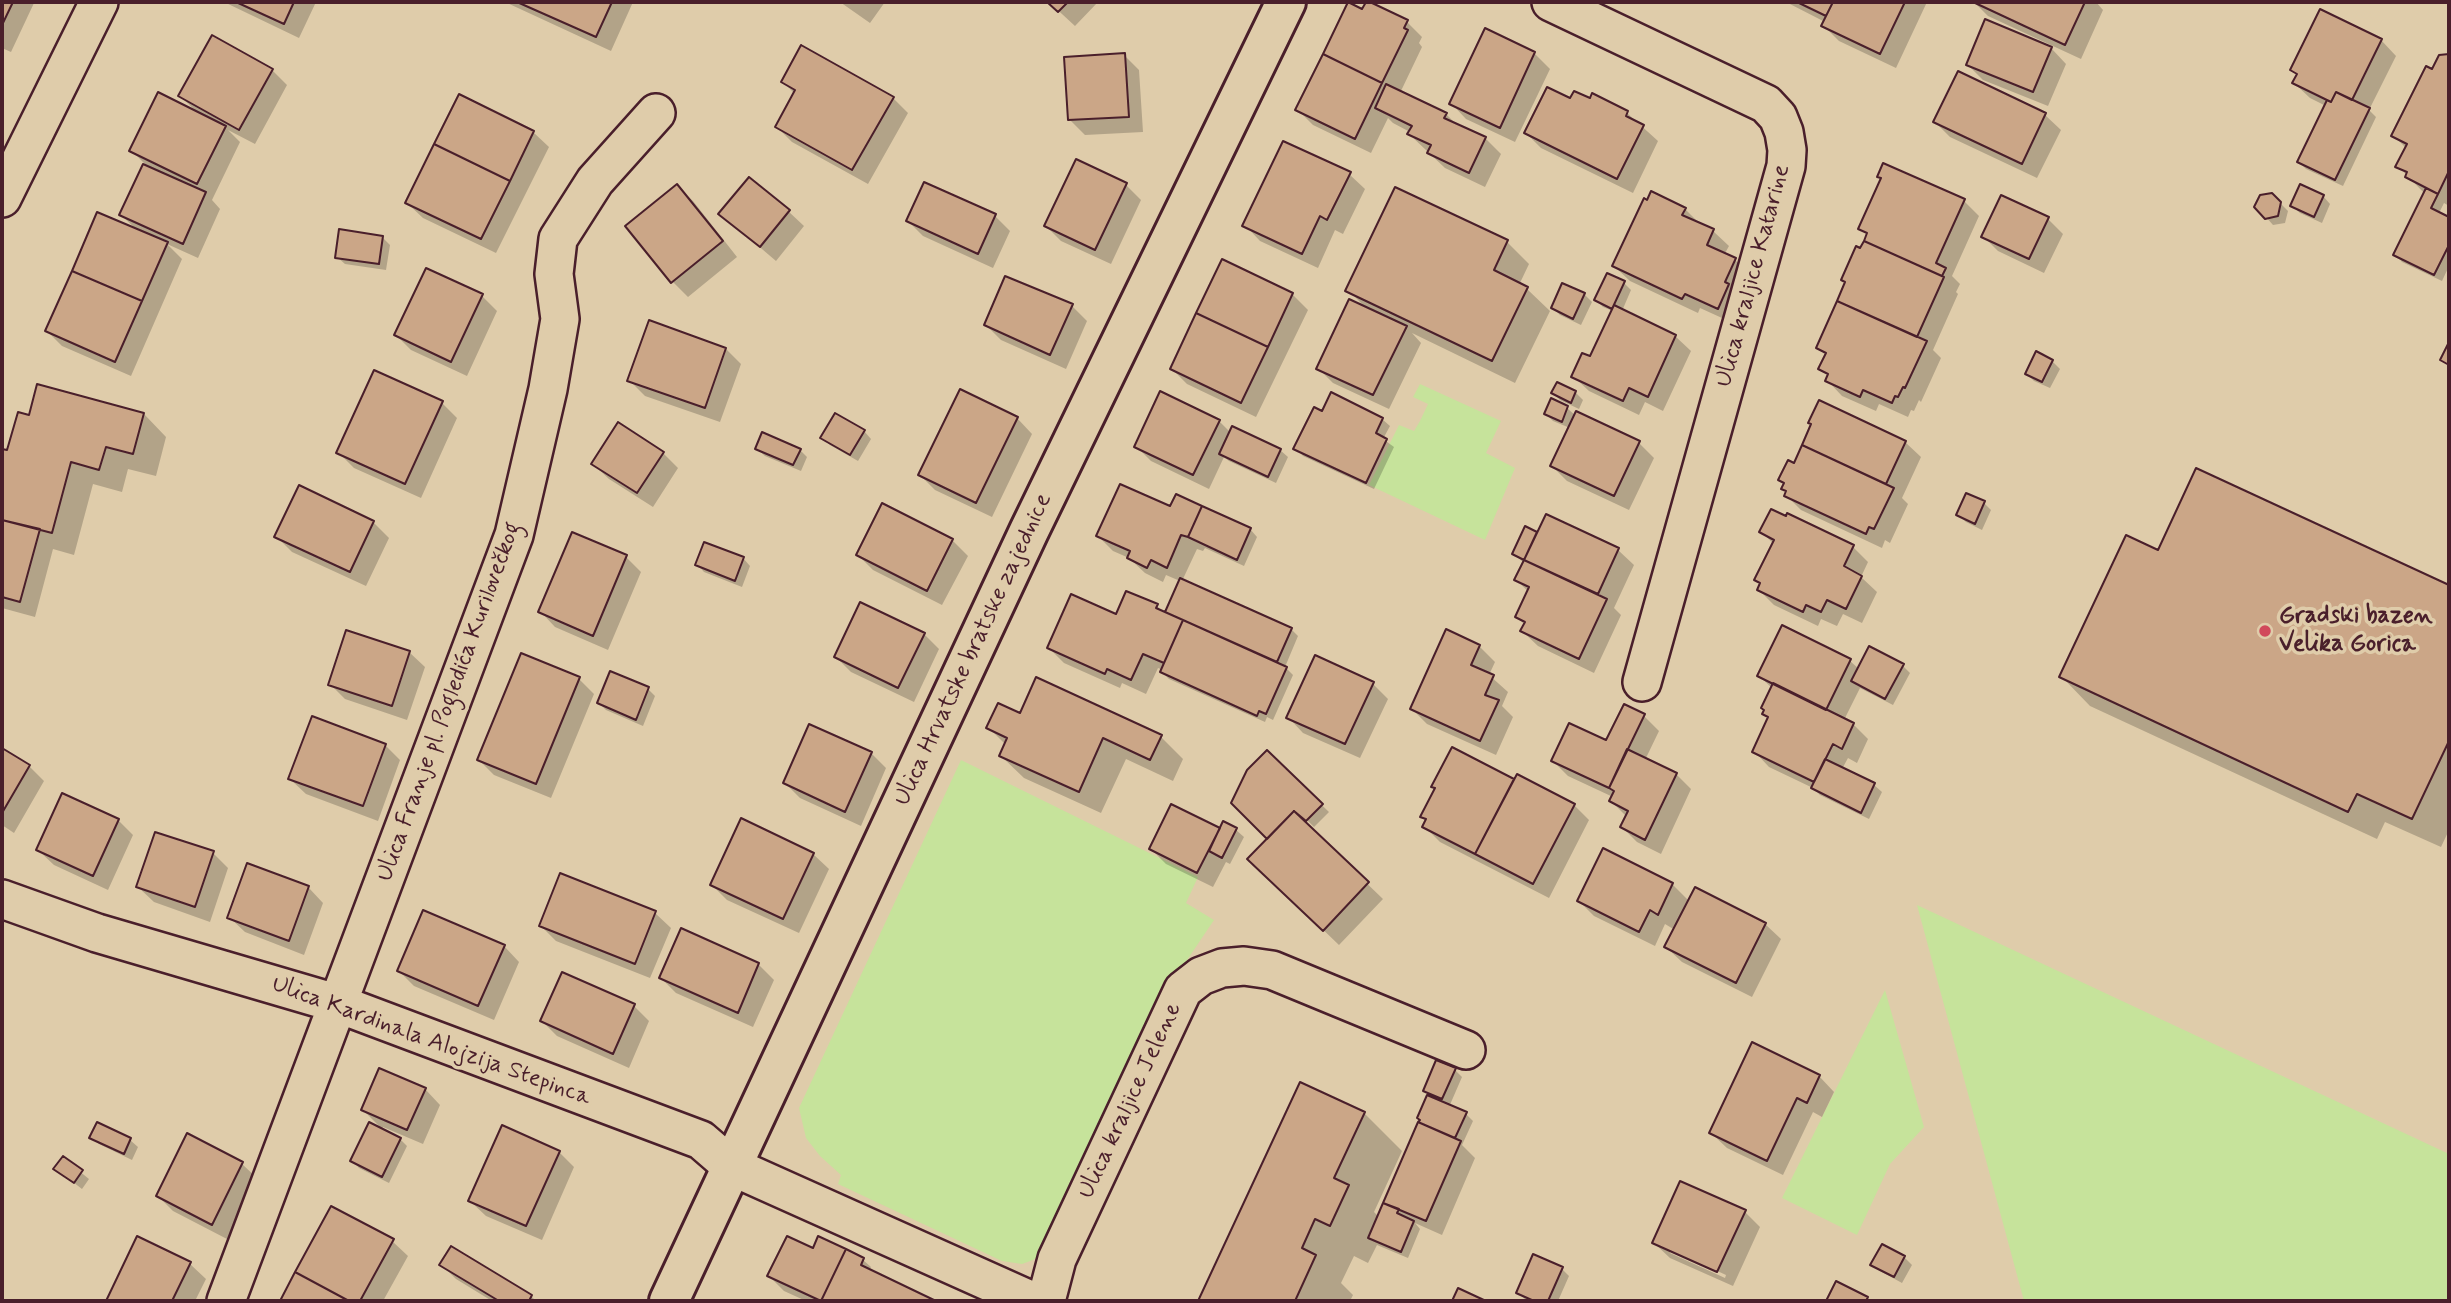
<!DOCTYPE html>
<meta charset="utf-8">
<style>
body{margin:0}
#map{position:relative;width:2451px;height:1303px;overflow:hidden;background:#dfccaa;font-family:Mynerve,sans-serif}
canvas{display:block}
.frame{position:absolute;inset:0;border:4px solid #4a1f2b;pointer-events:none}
</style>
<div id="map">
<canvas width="2451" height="1303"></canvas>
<div class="frame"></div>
</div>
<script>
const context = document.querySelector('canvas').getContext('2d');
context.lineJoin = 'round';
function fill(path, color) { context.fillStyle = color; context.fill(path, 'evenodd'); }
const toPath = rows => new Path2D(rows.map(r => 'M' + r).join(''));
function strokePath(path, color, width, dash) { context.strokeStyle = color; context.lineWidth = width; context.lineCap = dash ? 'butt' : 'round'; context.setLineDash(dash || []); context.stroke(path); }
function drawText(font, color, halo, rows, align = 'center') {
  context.font = font + ' Mynerve,sans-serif'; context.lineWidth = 7; context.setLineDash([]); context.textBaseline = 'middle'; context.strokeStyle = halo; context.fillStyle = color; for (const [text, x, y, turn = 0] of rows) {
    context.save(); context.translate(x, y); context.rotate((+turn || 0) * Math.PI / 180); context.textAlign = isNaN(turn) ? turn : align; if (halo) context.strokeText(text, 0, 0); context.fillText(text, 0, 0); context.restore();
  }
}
fill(toPath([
 [1420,384,1501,421,1486,453,1515,468,1485,540,1369,485,1399,425,1414,431,1420,421,1428,404,1413,397],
 [961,760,1198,877,1186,903,1214,920,1173,981,1040,1255,1033,1260,1022,1264,1002,1261,838,1184,841,1175,820,1156,806,1138,799,1108],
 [1917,905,2449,1154,2449,1301,2024,1301],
 [1885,990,1924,1127,1890,1164,1857,1235,1782,1198]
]), '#c6e39b');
fill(toPath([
 [2,2,34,3,11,52,2,48],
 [224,2,316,2,299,38],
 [505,2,633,2,611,51],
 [840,2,885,2,870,23],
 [1049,2,1098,2,1075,26],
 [1786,2,1927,2,1896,68,1839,41,1824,26,1825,22],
 [1974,2,2096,2,2103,10,2081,59,1988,16],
 [1363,11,1407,22,1422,37,1419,43,1422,47,1400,93,1446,114,1457,125,1485,138,1501,154,1485,187,1445,168,1409,134,1410,132,1393,123,1388,118,1371,153,1313,125,1298,110],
 [1486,30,1534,53,1550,69,1515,142,1466,119,1451,103],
 [2381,40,2396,56,2369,110,2376,117,2343,186,2306,169,2299,162,2326,106,2310,98,2294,83,2298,76,2292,70],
 [2051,48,2066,64,2048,106,1983,80,1968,65],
 [1124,55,1139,70,1143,132,1085,135,1070,120],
 [2449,56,2449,206,2444,203,2439,213,2449,219,2449,266,2442,281,2402,262,2395,254,2425,194,2398,166,2407,149,2393,135,2441,57],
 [272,70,287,85,255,144,228,130,240,142,212,200,220,209,198,258,167,244,182,259,131,376,62,346,47,331,138,231,121,215,145,164,131,150,198,113,180,96],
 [1959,73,2045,115,2061,130,2037,178,1950,137,1935,122],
 [783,82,893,98,908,113,868,184,792,142,777,127,795,94],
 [1571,100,1627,113,1658,141,1633,193,1541,148,1526,133],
 [533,132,549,147,496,253,423,218,407,203],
 [1349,174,1365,189,1343,234,1335,230,1318,268,1260,241,1245,225],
 [1879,176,1964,201,1979,216,1952,276,1960,284,1956,292,1958,294,1933,350,1941,358,1921,402,1919,400,1914,411,1911,410,1908,417,1879,404,1876,411,1842,396,1827,380,1829,377,1821,369,1826,356,1818,347,1868,236,1860,228,1882,180],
 [1126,185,1141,200,1111,264,1061,241,1046,226],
 [677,186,693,201,737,257,688,297,673,282],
 [2272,195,2288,211,2285,223,2273,225,2266,217],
 [2323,196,2330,204,2322,223,2300,213,2292,206],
 [1685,209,1701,225,1713,231,1729,246,1724,255,1735,260,1750,275,1733,323,1700,308,1698,313,1630,281,1614,266],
 [788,211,804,226,776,261,721,214],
 [995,216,1010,231,993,268,923,236,908,221],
 [2048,219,2063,234,2044,273,1998,251,1983,236],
 [383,238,390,245,386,270,345,264,337,257],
 [1507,242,1529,264,1519,285,1527,289,1550,311,1515,383,1412,333,1421,343,1389,409,1333,383,1318,368,1365,307,1348,290],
 [1223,261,1292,294,1308,310,1256,417,1187,384,1172,369],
 [1624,283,1631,290,1622,311,1675,336,1691,351,1663,411,1645,402,1639,415,1589,391,1573,376,1591,359,1613,311,1603,307,1596,300],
 [1563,285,1584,294,1592,302,1581,325,1560,315,1553,308],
 [482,296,497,311,467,376,411,350,396,335],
 [1072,306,1087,321,1066,369,1001,340,986,325],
 [726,349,741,364,720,422,645,396,629,380],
 [2037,354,2052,361,2060,369,2050,388,2034,381,2027,374],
 [1575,392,1583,400,1579,409,1560,400,1553,393],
 [442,403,457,418,421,498,354,468,339,453],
 [1567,408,1576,416,1639,443,1654,458,1629,510,1567,481,1552,466,1570,428,1553,421,1546,414],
 [144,414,166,437,156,476,128,469,122,492,93,484,74,555,53,549,35,617,2,608,2,451,9,452,30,417],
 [1323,414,1382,419,1390,426,1383,439,1394,447,1374,489,1303,456,1296,448],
 [1017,418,1032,434,992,517,935,490,920,475],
 [1219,421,1231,433,1280,450,1288,457,1276,483,1229,461,1224,457,1209,489,1151,461,1136,446],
 [1813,425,1905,442,1921,457,1902,498,1908,504,1890,543,1885,540,1882,548,1801,510,1786,495,1787,492,1783,489],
 [864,431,871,439,858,461,830,445,823,438],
 [757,449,800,450,807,457,801,471,765,456],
 [663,453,678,468,653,507,609,479,593,464],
 [2197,470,2449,587,2449,830,2441,847,2385,822,2377,839,2090,706,2062,677,2159,553],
 [1984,503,1991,510,1982,530,1966,522,1958,515],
 [1171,509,1250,529,1257,537,1244,566,1205,548,1203,551,1197,549,1182,581,1291,629,1298,636,1285,667,1293,675,1273,720,1267,717,1265,722,1169,679,1162,672,1163,670,1158,668,1146,694,1122,683,1120,688,1064,663,1049,648,1117,616,1157,606,1165,615,1180,581,1166,575,1163,582,1145,573,1129,558,1113,551,1098,536],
 [1788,515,1853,547,1868,562,1861,577,1877,592,1862,623,1843,614,1837,626,1821,619,1818,626,1774,605,1759,590,1761,585,1756,580,1774,544,1761,532],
 [1546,516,1618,550,1634,565,1614,608,1621,615,1594,673,1538,646,1522,631,1525,625,1517,617,1529,592,1516,580,1524,563,1514,554,1536,533,1538,535],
 [373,522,389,538,366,586,292,552,276,536],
 [952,540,968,556,942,605,873,570,858,555],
 [626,557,641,572,608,650,555,627,540,611],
 [743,558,750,566,742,587,704,572,697,564],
 [1783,628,1850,661,1859,669,1903,666,1910,673,1893,705,1860,688,1844,720,1853,724,1868,739,1857,763,1848,758,1842,769,1874,785,1882,792,1869,819,1820,795,1813,788,1769,767,1754,751,1769,719,1764,714,1772,688,1759,676],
 [924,634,939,649,914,702,851,672,836,657],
 [1479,646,1495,662,1489,675,1508,692,1502,706,1513,717,1496,755,1427,724,1412,709],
 [409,652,425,667,407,720,345,699,330,684],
 [579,679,594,694,551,798,494,775,479,760],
 [1373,684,1388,699,1360,758,1303,733,1288,717],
 [648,689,655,696,643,726,606,710,599,703],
 [1021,715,1161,737,1183,759,1173,781,1126,759,1101,813,1024,778,1001,756,1006,745,988,727],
 [1644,716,1659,731,1645,760,1676,774,1691,789,1661,854,1637,842,1622,827,1627,817,1611,801,1613,797,1568,776,1553,761,1607,742],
 [385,745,400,760,378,821,306,794,290,779],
 [2,750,29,766,44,781,14,833,2,825],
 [1452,750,1515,781,1574,805,1589,820,1549,898,1440,842,1424,826,1427,821,1422,817,1436,789,1434,787],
 [871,753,886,768,861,826,800,798,785,783],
 [1267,753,1329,812,1314,827,1306,819,1303,822,1383,899,1339,945,1265,874,1270,839],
 [118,820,133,835,108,890,54,865,38,850],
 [1224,823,1236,830,1244,837,1230,864,1226,862,1213,887,1166,864,1151,849,1221,830],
 [213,853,228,868,210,922,154,902,138,887],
 [813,854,829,869,799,933,727,900,712,885],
 [1672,884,1689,901,1765,924,1781,939,1752,997,1682,962,1666,947,1675,930,1665,924,1655,946,1594,916,1579,901],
 [308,887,323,903,304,955,245,932,229,917],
 [655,913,671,928,650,978,556,941,541,926],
 [504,946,519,962,494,1020,414,986,399,971],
 [758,964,774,980,753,1027,676,993,661,978],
 [634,1006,649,1021,629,1068,557,1036,542,1021],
 [1455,1070,1462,1077,1449,1107,1466,1114,1473,1121,1462,1145,1475,1158,1442,1235,1415,1223,1420,1229,1408,1258,1377,1245,1368,1263,1354,1256,1341,1283,1353,1295,1350,1301,1200,1301,1364,1113,1402,1151,1374,1212,1379,1217,1421,1120,1419,1118,1429,1095,1425,1091],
 [1819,1076,1834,1092,1822,1117,1813,1112,1783,1175,1727,1148,1711,1133],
 [425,1089,440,1105,423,1144,383,1127,382,1129,363,1110],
 [98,1125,130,1140,138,1147,132,1160,99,1144,91,1137],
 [188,1136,242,1164,258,1179,227,1239,173,1211,158,1196],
 [400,1139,407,1146,389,1183,359,1168,352,1160],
 [559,1152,574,1167,542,1240,486,1216,470,1201],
 [63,1158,89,1179,82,1189,56,1169],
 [332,1208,392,1241,408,1256,383,1301,282,1301],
 [1745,1212,1760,1227,1733,1286,1670,1258,1654,1243],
 [1670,1249,1726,1275,1725,1278,1670,1253],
 [138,1238,190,1264,206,1279,195,1301,108,1300],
 [814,1250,847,1252,863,1260,871,1267,869,1271,932,1301,806,1301,784,1291,769,1276],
 [1904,1257,1912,1265,1902,1283,1880,1271,1873,1264],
 [441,1264,531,1296,536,1301,492,1301,456,1279],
 [1562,1269,1569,1276,1558,1301,1527,1301,1518,1293]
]), '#0003');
const building = toPath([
 [2,2,13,2,2,25,2,2],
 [236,2,294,2,284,24,236,2],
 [517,2,612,2,596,37,517,2],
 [1047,2,1068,2,1058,12,1047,2],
 [1348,2,1362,9,1366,2,1370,2,1408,20,1404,28,1408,30,1382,83,1323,54,1348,2],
 [1797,2,1833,2,1826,16,1797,2],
 [1833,2,1905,2,1880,54,1821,26,1833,2],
 [1973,2,2085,2,2065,45,1973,2],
 [2320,9,2382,39,2352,100,2336,92,2331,102,2292,83,2297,74,2290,70,2320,9],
 [1985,19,2052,47,2033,92,1966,65,1985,19],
 [1485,28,1535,52,1500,128,1449,104,1485,28],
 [212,35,273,69,239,130,178,96,212,35],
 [801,45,894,97,852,170,775,127,795,90,781,82,801,45],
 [1125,53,1129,117,1068,120,1064,57,1125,53],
 [1323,54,1382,83,1355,139,1295,110,1323,54],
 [2449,54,2449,171,2438,194,2405,177,2407,172,2395,167,2407,144,2391,136,2426,66,2432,69,2439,55,2449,54],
 [1958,71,2046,113,2022,164,1933,122,1958,71],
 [1386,84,1447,113,1444,118,1486,137,1469,173,1427,153,1431,145,1407,134,1412,126,1375,108,1386,84],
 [1547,87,1570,98,1574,91,1590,98,1592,93,1628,111,1626,116,1644,125,1617,179,1524,133,1547,87],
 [158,92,226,126,197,184,129,151,158,92],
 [2336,92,2370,108,2335,180,2297,162,2327,100,2331,102,2336,92],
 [459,94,534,131,510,181,434,144,459,94],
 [1283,141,1351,172,1327,220,1320,216,1302,254,1242,226,1283,141],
 [434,144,510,181,481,239,405,203,434,144],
 [1076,159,1127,183,1095,250,1044,226,1076,159],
 [1883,163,1965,199,1936,263,1946,268,1942,276,1864,241,1867,233,1858,229,1881,178,1877,177,1883,163],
 [143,164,206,192,183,244,119,215,143,164],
 [749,177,790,210,760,247,718,214,749,177],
 [924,182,996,214,978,254,906,221,924,182],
 [677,184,723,241,671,283,625,226,677,184],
 [2300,184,2324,195,2314,217,2290,206,2300,184],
 [1395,187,1508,240,1494,270,1528,287,1492,361,1345,291,1395,187],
 [2426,188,2438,194,2431,208,2449,217,2449,245,2434,275,2393,255,2426,188],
 [1651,191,1686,208,1682,215,1714,229,1707,245,1736,258,1725,282,1729,284,1718,309,1685,294,1682,299,1612,266,1644,198,1647,200,1651,191],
 [2272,193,2281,202,2278,216,2265,219,2254,207,2260,195,2272,193],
 [2001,195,2049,217,2029,259,1981,237,2001,195],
 [97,212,168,242,142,301,72,271,97,212],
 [339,229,383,236,379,264,335,258,339,229],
 [1864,241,1944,277,1917,337,1837,301,1845,282,1841,280,1856,246,1860,248,1864,241],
 [1222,259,1293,293,1268,347,1196,313,1222,259],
 [426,268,483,294,451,362,394,335,426,268],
 [72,271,142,301,115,362,45,331,72,271],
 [1607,273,1625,281,1612,309,1594,300,1607,273],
 [1005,276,1073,304,1050,355,984,325,1005,276],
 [1562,283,1585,293,1573,319,1551,308,1562,283],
 [1349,299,1407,326,1373,395,1316,369,1349,299],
 [1837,301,1927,341,1905,388,1903,387,1898,397,1895,396,1892,403,1863,390,1860,397,1825,381,1828,374,1818,369,1826,353,1816,348,1837,301],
 [1614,305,1676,335,1648,397,1629,388,1623,401,1571,377,1582,353,1590,356,1614,305],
 [1196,313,1268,347,1241,403,1170,369,1196,313],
 [649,320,726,348,705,408,627,381,649,320],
 [2449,342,2449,365,2440,360,2449,342],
 [2036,351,2053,360,2042,382,2025,374,2036,351],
 [374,370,443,401,405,484,336,453,374,370],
 [1557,382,1576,391,1571,403,1551,393,1557,382],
 [37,384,144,413,133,454,106,447,99,470,71,462,52,533,2,520,2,449,7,450,18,412,29,415,37,384],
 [960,389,1018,417,976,503,918,475,960,389],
 [1160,391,1220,420,1193,475,1134,447,1160,391],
 [1331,392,1383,418,1376,433,1387,439,1366,483,1293,449,1314,407,1322,411,1331,392],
 [1551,398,1568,406,1562,422,1544,414,1551,398],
 [1819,400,1906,441,1886,484,1802,445,1811,424,1808,423,1819,400],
 [1576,411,1640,441,1614,496,1550,466,1576,411],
 [835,413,865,430,850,455,820,438,835,413],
 [618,422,664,452,637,493,591,464,618,422],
 [1232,426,1281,449,1268,477,1219,454,1232,426],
 [762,432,801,449,793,465,755,449,762,432],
 [1802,445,1894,488,1874,529,1869,527,1866,534,1784,496,1786,491,1781,489,1784,483,1778,480,1788,460,1794,463,1802,445],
 [2196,468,2449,585,2449,741,2412,819,2357,794,2348,812,2059,677,2126,535,2158,550,2196,468],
 [1120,484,1170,506,1176,494,1202,506,1188,537,1181,535,1167,568,1151,560,1147,568,1127,558,1130,551,1096,536,1120,484],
 [299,485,374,521,350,572,274,537,299,485],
 [1966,493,1985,501,1975,524,1956,515,1966,493],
 [882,503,953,539,927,591,856,555,882,503],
 [1202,506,1251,528,1237,560,1188,537,1202,506],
 [1771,509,1786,516,1787,513,1854,545,1844,566,1862,576,1846,609,1827,600,1821,612,1806,605,1803,612,1757,590,1760,583,1754,580,1774,540,1759,532,1771,509],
 [1546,514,1619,548,1598,594,1524,560,1546,514],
 [2,520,40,529,20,602,2,597,2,520],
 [1525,526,1537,532,1524,560,1512,554,1525,526],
 [572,532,627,555,593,636,538,612,572,532],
 [704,542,744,557,735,581,695,565,704,542],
 [1524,560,1607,599,1579,659,1520,631,1525,622,1515,617,1529,587,1514,580,1524,560],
 [1180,578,1292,628,1277,662,1165,612,1180,578],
 [1126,591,1158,604,1156,608,1183,620,1164,663,1143,654,1131,680,1107,669,1105,674,1047,648,1071,594,1116,614,1126,591],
 [860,602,925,633,898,688,834,657,860,602],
 [1183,620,1287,667,1266,714,1259,711,1257,716,1160,672,1183,620],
 [1782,625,1851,659,1826,710,1757,676,1782,625],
 [1446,629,1480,645,1471,665,1494,675,1485,695,1499,700,1480,741,1410,709,1446,629],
 [346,630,410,651,392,706,328,685,346,630],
 [1869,646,1904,664,1885,699,1851,681,1869,646],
 [521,653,580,677,536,784,477,760,521,653],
 [1315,655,1374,682,1345,744,1286,718,1315,655],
 [610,671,649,687,636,720,597,703,610,671],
 [1036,677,1162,735,1150,760,1103,738,1079,792,999,756,1007,738,986,728,998,703,1020,713,1036,677],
 [1773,683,1854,723,1842,749,1833,744,1814,782,1752,752,1768,717,1762,714,1764,710,1761,708,1773,683],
 [1624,704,1645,714,1609,788,1551,761,1569,723,1606,740,1624,704],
 [312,716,386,744,363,806,288,779,312,716],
 [809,724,872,752,845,812,783,783,809,724],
 [1452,747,1514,779,1475,854,1422,827,1426,819,1420,817,1435,788,1431,787,1452,747],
 [2,748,30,765,2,813,2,748],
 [1627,749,1677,773,1645,840,1620,827,1628,811,1609,801,1614,791,1609,788,1627,749],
 [1267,750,1323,804,1306,821,1294,811,1267,839,1231,803,1247,770,1267,750],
 [1825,759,1875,783,1861,813,1811,788,1825,759],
 [1517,774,1575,804,1533,884,1475,854,1517,774],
 [62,793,119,819,93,876,36,850,62,793],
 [1171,804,1220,828,1197,873,1149,849,1171,804],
 [1294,811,1369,882,1323,931,1247,859,1294,811],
 [741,818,814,853,783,919,710,885,741,818],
 [1223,821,1237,828,1222,858,1209,851,1223,821],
 [155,832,214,851,195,907,136,887,155,832],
 [1603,848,1673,883,1658,915,1650,910,1639,932,1577,901,1603,848],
 [247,863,309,886,289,941,227,918,247,863],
 [560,873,656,911,635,964,539,926,560,873],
 [1695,887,1766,923,1736,983,1664,947,1695,887],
 [423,910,505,945,478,1006,397,971,423,910],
 [681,928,759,963,738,1013,659,978,681,928],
 [562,972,635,1004,613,1054,540,1021,562,972],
 [1752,1042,1820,1075,1807,1103,1797,1098,1767,1161,1709,1133,1752,1042],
 [1436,1060,1456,1068,1442,1099,1423,1091,1436,1060],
 [379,1068,426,1088,407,1130,361,1110,379,1068],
 [1300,1082,1365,1112,1334,1178,1349,1185,1330,1226,1315,1219,1302,1248,1316,1255,1295,1301,1198,1301,1300,1082],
 [1427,1095,1467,1112,1455,1138,1418,1122,1420,1120,1417,1118,1427,1095],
 [97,1122,131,1138,124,1154,89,1138,97,1122],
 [369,1122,401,1138,382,1177,350,1161,369,1122],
 [1418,1122,1461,1141,1426,1221,1383,1203,1418,1122],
 [502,1125,560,1151,526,1226,468,1201,502,1125],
 [187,1133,243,1162,212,1225,156,1196,187,1133],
 [63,1156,83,1170,74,1183,53,1169,63,1156],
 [1680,1181,1746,1210,1717,1272,1652,1243,1680,1181],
 [1383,1203,1399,1209,1397,1213,1414,1221,1401,1252,1368,1238,1383,1203],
 [331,1206,394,1239,360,1301,349,1301,295,1272,331,1206],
 [137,1236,191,1262,172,1301,106,1301,137,1236],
 [787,1236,813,1248,818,1236,846,1249,821,1301,767,1276,787,1236],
 [1882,1244,1905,1256,1894,1277,1870,1265,1882,1244],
 [451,1246,532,1295,529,1301,499,1301,439,1265,451,1246],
 [846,1249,864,1258,861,1265,936,1301,821,1301,846,1249],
 [1533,1254,1563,1267,1548,1301,1534,1301,1516,1293,1533,1254],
 [295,1272,349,1301,280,1301,295,1272],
 [1836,1281,1868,1297,1866,1301,1826,1301,1836,1281],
 [1458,1288,1486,1301,1452,1301,1458,1288]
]);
fill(building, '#cba687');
strokePath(building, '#4a1f2b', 2);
const street = toPath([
 [1551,2,1766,104,1778,117,1784,132,1787,150,1786,166,1642,682],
 [2,198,99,2],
 [2,899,97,933,339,1004,701,1140,731,1166,1032,1301],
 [226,1301,514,535,548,389,560,319,554,274,558,239,595,181,656,113],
 [1046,1301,1057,1259,1183,990,1201,976,1222,968,1244,966,1272,970,1466,1050]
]);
const secondary = toPath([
 [669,1301,1029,531,1286,2]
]);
strokePath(street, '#4a1f2b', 42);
strokePath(secondary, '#4a1f2b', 44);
strokePath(street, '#dfccaa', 37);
strokePath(secondary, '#dfccaa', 38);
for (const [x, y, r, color] of [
 [2265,631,7,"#d1495b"]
]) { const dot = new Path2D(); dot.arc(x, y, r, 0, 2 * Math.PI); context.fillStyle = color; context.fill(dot); strokePath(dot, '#dfccaa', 2.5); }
drawText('24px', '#4a1f2b', '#dfccaa', [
 ["Ulica kraljice Katarine",1754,276,-75],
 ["Ulica Hrvatske bratske zajednice",974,650,-65],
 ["Ulica Franje pl. Pogledića Kurilovečkog",450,702,-70],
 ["Ulica Kardinala Alojzija Stepinca",431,1042,20],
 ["Ulica kraljice Jelene",1131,1101,-65]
]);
drawText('bold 24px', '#4a1f2b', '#dfccaa', [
 ["Gradski bazen",2279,617],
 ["Velika Gorica",2279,645]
], 'left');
</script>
